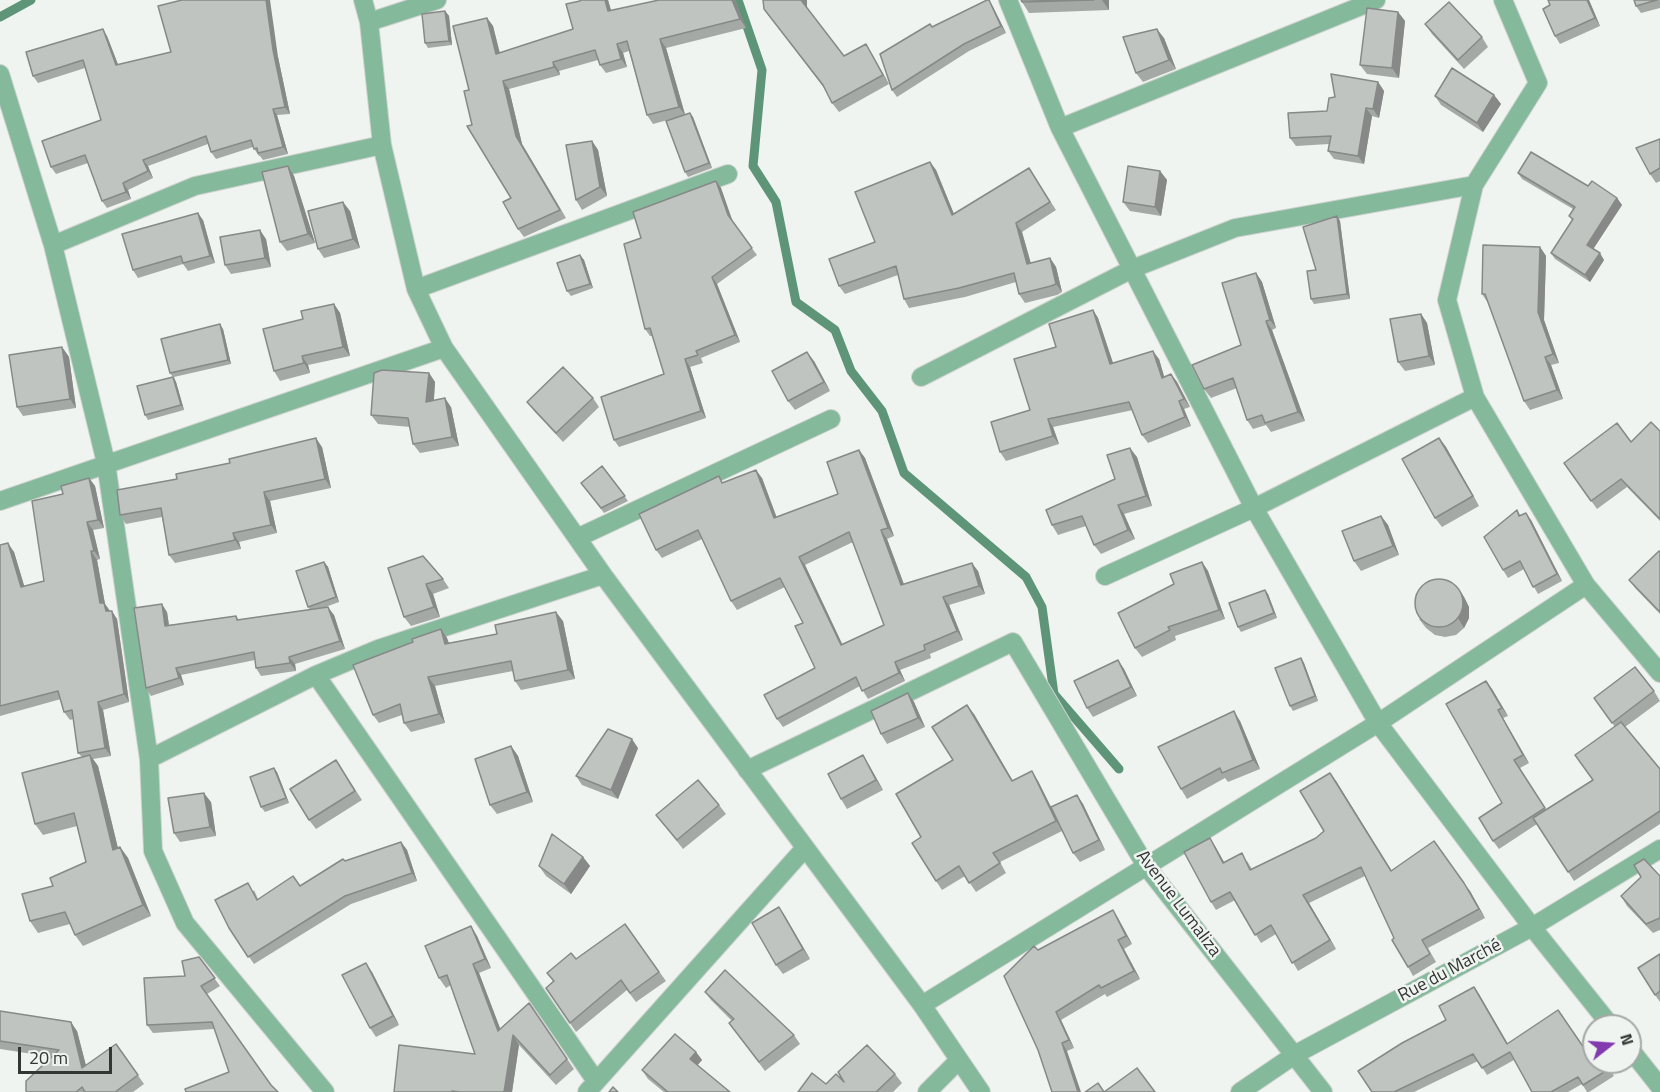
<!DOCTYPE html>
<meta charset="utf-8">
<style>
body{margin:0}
#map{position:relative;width:1660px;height:1092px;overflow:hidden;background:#f0f4f1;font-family:"Titillium Web",sans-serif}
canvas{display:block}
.north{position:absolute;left:1582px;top:1014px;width:60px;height:60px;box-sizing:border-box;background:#f0f4f1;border:2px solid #a5a8a6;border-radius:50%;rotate:73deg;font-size:16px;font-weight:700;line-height:24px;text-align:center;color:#343635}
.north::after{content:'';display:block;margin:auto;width:21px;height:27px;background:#813bae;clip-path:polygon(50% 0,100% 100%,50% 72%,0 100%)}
.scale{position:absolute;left:18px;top:1047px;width:94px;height:27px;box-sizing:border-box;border:3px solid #343635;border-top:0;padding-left:8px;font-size:18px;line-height:21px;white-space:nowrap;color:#343635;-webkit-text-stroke:4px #f0f4f1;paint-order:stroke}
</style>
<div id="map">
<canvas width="1660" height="1092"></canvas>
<div class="north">N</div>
<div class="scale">20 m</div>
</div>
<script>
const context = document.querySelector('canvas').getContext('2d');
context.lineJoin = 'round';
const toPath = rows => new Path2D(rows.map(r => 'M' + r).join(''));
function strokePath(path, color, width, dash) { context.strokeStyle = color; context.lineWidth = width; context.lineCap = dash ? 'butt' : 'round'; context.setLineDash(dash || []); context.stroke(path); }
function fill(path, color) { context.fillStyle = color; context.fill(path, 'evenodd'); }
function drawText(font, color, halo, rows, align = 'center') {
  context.font = font + ' "Titillium Web",sans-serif'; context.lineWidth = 5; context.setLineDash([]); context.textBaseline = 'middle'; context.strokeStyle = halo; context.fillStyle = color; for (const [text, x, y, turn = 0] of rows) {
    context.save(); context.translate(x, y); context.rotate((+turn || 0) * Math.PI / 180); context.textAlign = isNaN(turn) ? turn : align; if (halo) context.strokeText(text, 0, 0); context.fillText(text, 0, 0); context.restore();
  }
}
strokePath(toPath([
 [738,0,762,70,753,166,776,202,796,302,835,330,851,371,882,411,904,473,1026,577,1042,607,1054,694,1119,769],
 [0,17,31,0]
]), '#5e9578', 9);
const minor = toPath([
 [363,0,369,22,382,145,416,289,444,348,603,575,922,1005,981,1092],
 [1008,0,1060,128,1132,269,1254,508,1378,723,1532,927,1611,1026],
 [1503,0,1538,83,1474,185,1447,300,1475,397,1586,585,1660,673],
 [369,22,437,0],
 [0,74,53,245,106,463,149,759,153,851,185,923,325,1092],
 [1060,128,1376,0],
 [53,245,195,186,382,145],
 [416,289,728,174],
 [921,377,1132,269,1235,228,1474,185],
 [0,501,444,348],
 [577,538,831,419],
 [1105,576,1254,508,1475,397],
 [316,675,596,1081],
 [149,759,316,675,378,649,603,575],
 [747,770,1013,642,1146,866,1323,1092],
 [922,1005,1378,723,1586,585],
 [1630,1049,1660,1087],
 [587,1092,805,848],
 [927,1092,959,1060],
 [1240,1092,1296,1054,1532,927,1660,849]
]);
strokePath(minor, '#ced2cf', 20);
strokePath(minor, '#84ba9b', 18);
fill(toPath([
 [580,0,608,0,611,11,659,0,735,0,746,28,666,48,685,114,693,117,712,168,688,177,685,172,675,118,653,124,647,115,629,51,623,53,627,67,606,73,600,65,598,60,559,71,560,75,509,89,522,144,566,218,524,237,518,229,511,198,472,125,469,90,487,18,493,26,500,53,573,29],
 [989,0,993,7,1006,33,969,51,897,97,892,90,932,27],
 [1021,0,1109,0,1109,10,1029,13,1022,2],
 [1589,0,1600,26,1560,44,1555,36,1550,5],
 [1634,0,1660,0,1660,8,1641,13,1636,6],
 [764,9,844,56,866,44,872,54,889,84,839,112,832,103,824,88],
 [445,11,449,16,452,45,428,48,425,43],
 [1398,12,1405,21,1399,78,1367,74,1360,65],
 [1425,24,1482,37,1488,47,1464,69,1432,34],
 [107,36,118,65,278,57,290,114,277,115,288,154,263,160,260,156,259,156,253,147,216,159,211,152,208,144,148,166,153,178,128,190,131,199,107,208,102,201,88,163,56,174,51,167,101,120,85,68,38,83,33,76],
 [1164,38,1176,69,1143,82,1136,73],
 [1378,82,1384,91,1379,118,1372,116,1364,164,1334,159,1328,151,1329,144,1296,146,1290,138,1327,111],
 [1494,95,1501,104,1483,132,1441,105,1435,96],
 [1660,139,1660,181,1656,183,1650,174],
 [592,141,598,150,607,196,582,210,576,200],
 [930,162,936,170,954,214,1029,168,1056,210,1022,232,1031,263,1050,258,1056,267,1062,292,1057,295,1025,303,1019,294,1016,282,965,297,909,308,904,299,898,275,845,294,839,286,875,242],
 [288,166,294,176,315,243,287,251,280,242],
 [1160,171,1167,180,1161,216,1130,211,1123,202],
 [1518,173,1588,186,1617,198,1622,205,1593,249,1604,260,1590,282,1555,259,1551,253,1572,220,1569,216,1573,209,1522,179],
 [716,181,721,188,732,222,757,255,717,284,740,342,701,358,703,363,690,367,706,418,619,447,614,440,664,374,652,336,650,336,645,329,641,238],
 [350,211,360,248,324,258,318,249],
 [1337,216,1340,221,1350,299,1314,304,1311,299,1316,270],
 [203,220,215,263,188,271,183,264,138,278,133,270],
 [266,239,271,267,231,274,225,265],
 [1540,247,1546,256,1544,320,1559,363,1551,365,1563,399,1530,410,1524,401,1488,303,1482,294],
 [580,255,584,260,593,288,571,296,567,291],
 [1256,273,1262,282,1276,328,1272,330,1305,421,1271,432,1266,425,1253,429,1247,420,1237,388,1211,398,1204,389,1241,345],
 [334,304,340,313,350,356,308,365,310,373,280,381,274,371,303,319],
 [1093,310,1098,318,1113,363,1159,359,1164,377,1171,374,1177,382,1190,407,1184,409,1191,426,1148,443,1142,435,1133,410,1053,427,1059,444,1006,461,1000,452,1030,410,1056,347],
 [1421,314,1427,323,1435,365,1405,371,1398,362],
 [223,329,231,364,174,377,176,382,184,410,148,420,145,415,173,377,170,373],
 [62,347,69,357,76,408,23,416,17,407],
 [814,361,830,391,795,410,788,401],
 [429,373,435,382,434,400,451,407,459,446,420,453,413,444,410,427,378,424,371,415],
 [593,398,599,407,563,442,534,411,527,402],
 [1660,431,1660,521,1627,487,1597,509,1564,463,1631,442],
 [1439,438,1446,447,1479,506,1442,527,1435,518],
 [322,447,331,488,270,501,277,533,239,542,241,549,175,563,169,555,162,517,126,524,120,515,177,479],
 [859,450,865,458,894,536,887,539,904,584,978,571,985,594,949,605,963,640,930,654,931,658,900,670,905,681,868,699,860,686,783,727,777,719,815,668,803,623,785,587,737,610,731,601,702,539,662,558,656,550,723,482,762,478,776,517,838,494],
 [853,542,884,625,842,645,805,565],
 [1137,457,1152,506,1124,514,1135,539,1101,554,1094,545,1086,526,1058,535,1052,525,1115,479],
 [602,466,628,501,604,513,581,483],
 [89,478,95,486,104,528,93,530,100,559,97,560,105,604,110,611,117,619,129,702,103,710,111,756,93,759,98,766,118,848,120,847,128,858,151,916,83,946,75,935,70,924,38,933,30,921,53,886,86,862,77,826,43,835,35,824,82,757,78,753,73,719,70,720,64,712,61,699,0,716,0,545,14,552,24,586,44,581,63,494],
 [1517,510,1521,516,1531,520,1562,581,1538,594,1524,569,1508,578,1503,570],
 [1381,516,1388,525,1399,555,1361,571,1354,561],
 [1660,552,1660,614,1635,588,1629,580],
 [324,562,328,567,339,602,320,609,334,615,345,649,295,664,296,671,261,676,256,668,255,660,181,675,184,685,151,696,146,688,167,612,169,625,236,616,239,620,310,610,308,607],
 [1202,562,1208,571,1225,619,1175,636,1176,640,1142,657,1135,648,1174,584],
 [388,568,443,579,449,588,433,594,440,617,411,626,404,617],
 [1458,588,1464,597,1469,607,1469,618,1464,628,1456,635,1445,637,1435,635,1426,628,1419,619],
 [1265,590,1268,594,1277,618,1241,632,1238,627],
 [563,621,575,679,521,690,515,681,513,671,435,686,445,723,411,732,404,723,402,715,379,723,373,715,413,642,441,629,447,638,449,643],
 [1301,658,1304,663,1318,701,1293,711,1290,706],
 [1118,660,1124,669,1137,696,1093,717,1087,708],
 [1492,689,1508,716,1503,718,1529,763,1520,768,1546,810,1592,780,1615,727,1594,698,1654,691,1660,701,1625,727,1660,769,1660,824,1574,881,1537,824,1499,849,1493,841,1502,803],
 [908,693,914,702,925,727,887,744,881,734],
 [974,714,1013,781,1032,771,1038,781,1051,807,1077,795,1083,804,1105,850,1080,862,1073,853,1062,831,1000,862,1006,873,976,892,965,876,942,890,936,881,921,837,953,760],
 [1240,721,1260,769,1228,782,1225,778,1187,799,1181,789],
 [511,746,518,756,533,802,497,814,490,805],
 [638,748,618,799,582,785,576,776],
 [336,760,362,800,316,829,309,820],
 [869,765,883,790,847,809,841,799],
 [277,772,289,803,265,812,261,807],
 [1336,781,1392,871,1470,891,1485,918,1428,948,1436,962,1413,976,1408,967,1365,876,1309,903,1336,949,1298,971,1276,934,1261,943,1235,900,1216,910,1211,902,1215,846,1224,862,1247,861,1252,869,1316,838,1324,831],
 [211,802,216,836,180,842,174,833],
 [719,805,726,814,683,849,656,815],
 [401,842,407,850,417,881,351,904,254,964,229,928,254,890,258,899,300,886,345,861],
 [583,857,590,866,571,894,546,876,539,866],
 [1660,876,1660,930,1653,933,1627,906,1621,896],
 [779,907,785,916,810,959,783,974,776,965],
 [1113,910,1118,918,1132,944,1124,949,1140,979,1107,997,1105,994,1061,1020,1074,1048,1067,1051,1038,1050,1038,950],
 [625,924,666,981,636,1002,627,990,576,1032,546,988,553,981,547,973,576,959],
 [471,926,477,936,491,968,479,973,500,1029,529,1003,574,1069,556,1085,519,1045,512,1092,394,1092,475,1054,451,985,446,988,439,978],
 [1660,954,1660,1002,1655,995],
 [199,957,220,986,207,994,214,1029,153,1033,147,1025],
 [372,972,399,1025,376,1037,370,1028],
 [1474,987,1507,1044,1584,1048,1594,1062,1605,1062,1614,1076,1589,1092,1587,1092,1582,1084,1568,1092,1532,1092,1514,1060,1487,1075,1478,1061,1414,1092,1372,1092,1446,1020],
 [705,992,794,1035,800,1044,765,1071,729,1023,732,1021,711,1000],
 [0,1011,77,1031,86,1066,116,1044,144,1084,133,1092,27,1092,52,1057,0,1049],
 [696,1052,702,1060,697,1065,730,1092,664,1092,648,1079,642,1070],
 [895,1074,902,1083,893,1092,798,1092,826,1084]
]), '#a4a9a6');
fill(toPath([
 [266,0,270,0,278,57,290,114,285,107,273,50],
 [605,0,608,0,614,20,608,11],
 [732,0,735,0,746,28,740,19],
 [801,0,807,0,807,9],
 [989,0,993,7,1006,33,1001,26],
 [1102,0,1109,0,1109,10],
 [1587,0,1589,0,1600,26,1595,18],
 [445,11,449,16,452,45,449,41],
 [1398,12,1405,21,1399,78,1392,68],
 [487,18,493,26,502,63,496,54],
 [103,29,107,36,121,72,116,65],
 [1157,29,1164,38,1176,69,1169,60],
 [660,39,666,48,685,115,679,107],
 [617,44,623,53,627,67,621,59],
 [866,44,872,54,889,84,883,75],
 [553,62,559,71,560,75,554,67],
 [503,81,509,89,522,144,566,218,516,136],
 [1378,82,1384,91,1379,118,1373,109],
 [1494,95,1501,104,1483,132,1477,123],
 [1366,108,1372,116,1364,164,1358,156],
 [273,109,277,115,288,154,283,147],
 [690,113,693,117,712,168,709,163],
 [592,141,598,150,607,196,600,187],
 [143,160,148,166,153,178,148,171],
 [930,162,936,170,958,224,952,215],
 [288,166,294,176,315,243,308,234],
 [1160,171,1167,180,1161,216,1155,207],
 [716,181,721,188,733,222,728,215],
 [123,183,128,190,131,199,126,192],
 [1617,198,1622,205,1592,251,1587,245],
 [343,202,350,211,360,248,353,239],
 [198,213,203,220,215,263,210,256],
 [1337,216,1340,221,1350,299,1347,294],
 [1016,223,1022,232,1033,272,1027,264],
 [260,230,266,239,271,267,265,258],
 [1540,247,1546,256,1544,320,1559,363,1553,354,1538,312],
 [1600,253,1604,260,1590,282,1585,275],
 [580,255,584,260,593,288,590,284],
 [1050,258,1056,267,1062,292,1056,284],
 [1256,273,1262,282,1276,328,1270,320],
 [712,277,717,284,740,342,735,335],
 [334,304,340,313,350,356,343,347],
 [1093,310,1098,318,1116,372,1110,364],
 [1421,314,1427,323,1435,365,1429,356],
 [1266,321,1272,330,1305,421,1298,412],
 [220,324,223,329,231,364,228,360],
 [62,347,69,357,76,408,70,399],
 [1153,351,1159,359,1167,386,1162,378],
 [807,352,814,361,830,391,824,382],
 [302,356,308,365,310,373,304,363],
 [1545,357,1551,365,1563,399,1557,390],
 [685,359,690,367,706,418,701,411],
 [429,373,435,382,433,411,426,402],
 [1171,374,1177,382,1190,407,1184,399],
 [173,377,176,382,184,410,181,405],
 [445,398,451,407,459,446,452,437],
 [1179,401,1184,409,1191,426,1185,417],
 [1048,419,1053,427,1059,444,1053,436],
 [316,438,322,447,331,488,325,479],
 [1439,438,1446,447,1479,506,1473,496],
 [1130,448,1137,457,1152,506,1146,496],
 [859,450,865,458,894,536,888,528],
 [756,470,762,478,780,526,774,518],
 [89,478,95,486,104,528,98,520],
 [264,492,270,501,277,533,271,525],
 [1118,505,1124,514,1135,539,1128,530],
 [1526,513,1531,520,1562,581,1557,574],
 [1381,516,1388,525,1399,555,1393,546],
 [87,522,93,530,100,559,94,551],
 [881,530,887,539,907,593,901,585],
 [233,533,239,542,241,549,235,540],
 [8,543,14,552,27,595,21,587],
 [91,551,97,560,105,604,110,611,112,620,100,603],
 [799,557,805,565,847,654,841,645],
 [324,562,328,567,339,602,336,597],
 [1202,562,1208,571,1225,619,1219,610],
 [972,563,978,571,985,594,979,586],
 [426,584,433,594,440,617,434,607],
 [1458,588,1464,597,1469,607,1469,618,1464,628,1458,618],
 [1265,590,1268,594,1277,618,1274,613],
 [943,597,949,605,963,640,957,631],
 [162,604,167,612,170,633,165,626],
 [328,607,334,615,345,649,340,641],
 [112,611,117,619,129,702,124,694],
 [556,612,563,621,575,679,568,670],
 [441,629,447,638,452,653,445,644],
 [289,657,295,664,296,671,290,663],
 [1301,658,1304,663,1318,701,1315,696],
 [1118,660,1124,669,1137,696,1131,687],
 [895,662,900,670,905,681,899,673],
 [176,668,181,675,184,685,179,678],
 [428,677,435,686,445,723,439,714],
 [1486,681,1492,689,1508,716,1502,708],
 [908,693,914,702,925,727,918,718],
 [98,702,103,710,111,756,105,748],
 [967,705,974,714,1018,790,1012,781],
 [1498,710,1503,718,1529,763,1523,755],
 [1234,711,1240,721,1260,769,1253,760],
 [632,739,638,748,618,799,611,790],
 [511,746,518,756,533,802,527,792],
 [90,755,98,766,121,861,113,850],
 [863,755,869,765,883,790,876,780],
 [274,768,277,772,289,803,286,798],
 [1032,771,1038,781,1063,831,1056,821],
 [1330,773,1336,781,1397,880,1391,871],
 [204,793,211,802,216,836,210,827],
 [1077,795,1083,804,1105,850,1099,840],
 [1210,838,1215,846,1229,871,1223,863],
 [401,842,407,850,417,881,412,873],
 [120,847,128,858,151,916,143,905],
 [583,857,590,866,571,894,564,884],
 [1464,883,1470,891,1485,918,1479,909],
 [1303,895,1309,903,1336,949,1330,940],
 [779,907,785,916,810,959,803,949],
 [1113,910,1118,918,1132,944,1126,936],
 [471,926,477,936,491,968,485,959],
 [1118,940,1124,949,1140,979,1134,971],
 [366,963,372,972,399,1025,393,1016],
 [473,964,479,973,505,1041,498,1031],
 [1474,987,1479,994,1512,1051,1507,1044],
 [1056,1012,1061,1020,1074,1048,1069,1040],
 [71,1022,77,1031,89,1077,82,1068],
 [513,1035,519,1045,512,1092,504,1092],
 [1062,1043,1067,1051,1081,1092,1078,1092],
 [696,1052,702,1060,696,1067,690,1059]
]), '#868987');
const building = toPath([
 [182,0,266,0,273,50,285,107,273,109,283,147,258,153,257,148,254,149,251,140,211,152,206,136,143,160,148,171,123,183,126,192,102,201,85,155,51,167,42,141,101,120,83,60,33,76,26,52,103,29,116,65,171,52,158,6,182,0],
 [580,0,605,0,608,11,659,0,732,0,740,19,660,39,679,107,647,115,627,41,617,44,621,59,600,65,595,50,553,62,554,67,503,81,516,136,560,210,518,229,503,202,511,198,467,126,472,125,464,91,469,90,453,26,487,18,496,54,573,29,566,4,580,1,580,0],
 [763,0,801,0,844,56,866,44,883,75,832,103,823,85,764,9,763,0],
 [987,0,989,0,1001,26,964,44,892,90,880,54,930,24,932,27,987,0],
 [1021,0,1094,0,1022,2,1021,0],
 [1548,0,1587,0,1595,18,1555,36,1543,9,1550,5,1548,0],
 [1634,0,1657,0,1636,6,1634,0],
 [1449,2,1482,37,1458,60,1425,24,1449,2],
 [1367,8,1398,12,1392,68,1360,65,1367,8],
 [445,11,449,41,425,43,422,14,445,11],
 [1157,29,1169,60,1136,73,1123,37,1157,29],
 [1452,68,1494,95,1477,123,1435,96,1452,68],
 [1331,74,1378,82,1373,109,1366,108,1358,156,1328,151,1331,136,1290,138,1288,113,1327,111,1329,98,1335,97,1331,74],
 [690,113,709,163,685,172,666,121,690,113],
 [1660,139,1660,168,1650,174,1636,148,1660,139],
 [592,141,600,187,576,200,566,145,592,141],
 [1531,152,1588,186,1592,181,1617,198,1587,245,1600,253,1585,275,1551,253,1573,219,1569,216,1575,207,1518,173,1531,152],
 [930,162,952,215,1029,168,1050,202,1016,223,1027,264,1050,258,1056,284,1051,286,1019,294,1014,273,959,288,904,299,896,266,839,286,829,259,875,242,855,192,930,162],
 [288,166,308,234,280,242,262,172,288,166],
 [1128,166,1160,171,1155,207,1123,202,1128,166],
 [716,181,728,215,752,248,712,277,735,335,696,351,698,355,685,359,701,411,614,440,601,397,664,374,650,328,645,329,624,244,641,238,633,212,716,181],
 [343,202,353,239,318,249,308,211,343,202],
 [198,213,210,256,183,263,181,256,133,270,122,234,198,213],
 [1337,216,1347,294,1311,299,1307,271,1316,270,1303,227,1337,216],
 [260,230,265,258,225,265,220,237,260,230],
 [1483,245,1540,247,1538,312,1553,354,1545,357,1557,390,1524,401,1485,294,1482,294,1483,245],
 [580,255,590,284,567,291,557,263,580,255],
 [1256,273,1270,320,1266,321,1298,412,1265,423,1262,415,1247,420,1233,378,1204,389,1192,365,1241,345,1222,283,1256,273],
 [334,304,343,347,302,356,304,363,274,371,263,329,303,319,301,311,334,304],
 [1093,310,1110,364,1153,351,1162,378,1171,374,1184,399,1179,401,1185,417,1142,435,1129,402,1048,419,1053,436,1000,452,991,422,1030,410,1014,359,1056,347,1049,324,1093,310],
 [1421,314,1429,356,1398,362,1390,319,1421,314],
 [220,324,228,360,170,373,161,339,220,324],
 [62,347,70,399,17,407,9,355,62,347],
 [807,352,824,382,788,401,772,371,807,352],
 [563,367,593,398,556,433,527,402,563,367],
 [382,370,429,373,426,402,445,398,452,437,413,444,408,418,371,415,374,373,382,370],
 [173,377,181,405,145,415,137,386,173,377],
 [1651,422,1660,431,1660,519,1621,479,1591,501,1564,463,1617,423,1631,442,1651,422],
 [316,438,325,479,264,492,271,525,233,533,235,540,169,555,161,508,120,515,117,490,177,479,176,474,230,463,229,459,316,438],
 [1439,438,1473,496,1435,518,1402,459,1439,438],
 [1130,448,1146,496,1118,505,1128,530,1094,545,1082,516,1052,525,1046,510,1115,479,1107,455,1130,448],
 [859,450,888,528,881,530,901,585,972,563,979,586,943,597,957,631,924,645,925,650,895,662,899,673,862,691,856,677,777,719,764,695,815,668,795,626,803,623,780,578,731,601,698,530,656,550,639,514,719,476,722,483,756,470,774,518,838,494,827,462,859,450],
 [849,532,884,625,841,645,799,557,849,532],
 [602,466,625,496,601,508,581,483,602,466],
 [89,478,98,520,87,522,94,551,91,551,100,603,104,603,106,611,112,611,124,694,98,702,105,748,78,753,72,710,64,712,58,691,0,706,0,545,8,543,21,587,44,581,32,501,63,494,61,486,89,478],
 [1517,510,1519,516,1526,513,1557,574,1533,587,1520,561,1503,570,1484,537,1517,510],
 [1381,516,1393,546,1354,561,1342,531,1381,516],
 [1659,551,1660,552,1660,612,1629,580,1659,551],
 [423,556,443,579,426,584,434,607,404,617,388,568,423,556],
 [324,562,336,597,308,607,296,571,324,562],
 [1202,562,1219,610,1168,627,1170,630,1135,648,1118,613,1174,584,1170,574,1202,562],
 '1415 603a24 24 0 1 1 48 0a24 24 0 1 1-48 0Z',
 [1265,590,1274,613,1238,627,1229,603,1265,590],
 [162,604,165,626,236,616,237,620,328,607,340,641,289,657,290,663,256,668,254,652,176,668,179,678,146,688,134,608,162,604],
 [556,612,568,670,515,681,511,661,428,677,439,714,404,723,400,704,373,715,353,665,413,642,412,639,441,629,445,644,497,634,495,625,556,612],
 [1301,658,1315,696,1290,706,1275,668,1301,658],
 [1118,660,1131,687,1087,708,1074,681,1118,660],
 [1635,667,1654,691,1612,723,1594,698,1635,667],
 [1486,681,1502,708,1498,710,1523,755,1514,760,1545,808,1493,841,1479,818,1502,803,1446,704,1486,681],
 [908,693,918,718,881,734,871,711,908,693],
 [967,705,1012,781,1032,771,1056,821,993,853,1000,863,969,883,959,866,936,881,912,843,921,837,896,794,953,760,932,727,967,705],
 [1234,711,1253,760,1222,773,1220,768,1181,789,1158,747,1234,711],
 [1621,722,1660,769,1660,811,1568,872,1533,818,1593,780,1575,755,1621,722],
 [608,729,632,739,611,790,576,776,608,729],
 [511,746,527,792,490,805,475,759,511,746],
 [90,755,113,850,120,847,143,905,75,935,65,912,30,921,22,894,53,886,50,878,86,862,74,813,35,824,22,773,90,755],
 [863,755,876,780,841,799,828,774,863,755],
 [336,760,355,791,309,820,290,789,336,760],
 [274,768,286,798,261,807,250,777,274,768],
 [1330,773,1391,871,1434,841,1464,883,1479,909,1422,940,1430,954,1408,967,1392,940,1394,938,1361,867,1303,895,1330,940,1292,963,1271,925,1255,935,1230,892,1211,902,1184,852,1210,838,1223,863,1242,853,1250,870,1316,838,1324,831,1300,791,1330,773],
 [698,780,719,805,677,840,656,815,698,780],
 [204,793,210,827,174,833,168,798,204,793],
 [1077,795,1099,840,1073,853,1051,807,1077,795],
 [552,834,583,857,564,884,539,866,552,834],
 [401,842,412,873,345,896,248,957,229,928,215,900,248,883,257,900,293,876,300,886,343,859,345,861,401,842],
 [1644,859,1660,876,1660,918,1646,924,1621,896,1641,877,1634,865,1644,859],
 [779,907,803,949,776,965,752,923,779,907],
 [1113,910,1126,936,1118,940,1134,971,1101,988,1099,985,1056,1012,1069,1040,1062,1043,1078,1092,1052,1092,1038,1050,1004,976,1034,946,1038,950,1113,910],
 [625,924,659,972,630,993,621,980,570,1023,546,988,554,981,547,973,571,953,576,959,625,924],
 [471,926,485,959,473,964,498,1031,529,1003,567,1059,550,1075,513,1035,504,1092,460,1092,452,1091,452,1092,394,1092,399,1045,475,1054,447,975,439,978,425,946,471,926],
 [1660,954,1660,991,1655,995,1638,968,1660,954],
 [199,957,215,978,201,986,271,1085,278,1092,186,1092,185,1089,229,1072,212,1022,147,1025,144,978,185,976,182,961,199,957],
 [366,963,393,1016,370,1028,342,975,366,963],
 [725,970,794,1035,759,1062,729,1023,734,1019,705,992,725,970],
 [1474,987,1507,1044,1558,1010,1584,1048,1593,1043,1594,1044,1594,1062,1605,1062,1609,1069,1583,1085,1578,1077,1551,1092,1532,1092,1510,1052,1482,1068,1473,1054,1394,1092,1372,1092,1358,1071,1402,1043,1446,1020,1439,1006,1474,987],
 [0,1011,71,1022,82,1068,116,1044,138,1075,115,1092,85,1092,82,1087,76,1092,27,1092,26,1091,26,1081,59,1050,0,1041,0,1011],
 [675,1034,696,1052,690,1059,730,1092,668,1092,642,1070,675,1034],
 [867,1045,895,1074,876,1092,798,1092,812,1073,826,1084,836,1074,844,1082,838,1072,867,1045],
 [1137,1068,1155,1092,1085,1092,1098,1083,1104,1092,1137,1068],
 [613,1087,618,1092,609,1092,613,1087]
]);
fill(building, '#bfc4c1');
strokePath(building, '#868987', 1.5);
drawText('18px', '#343635', '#f0f4f1', [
 ["Avenue Lumaliza",1178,904,53],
 ["Rue du Marché",1450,971,-28]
]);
</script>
